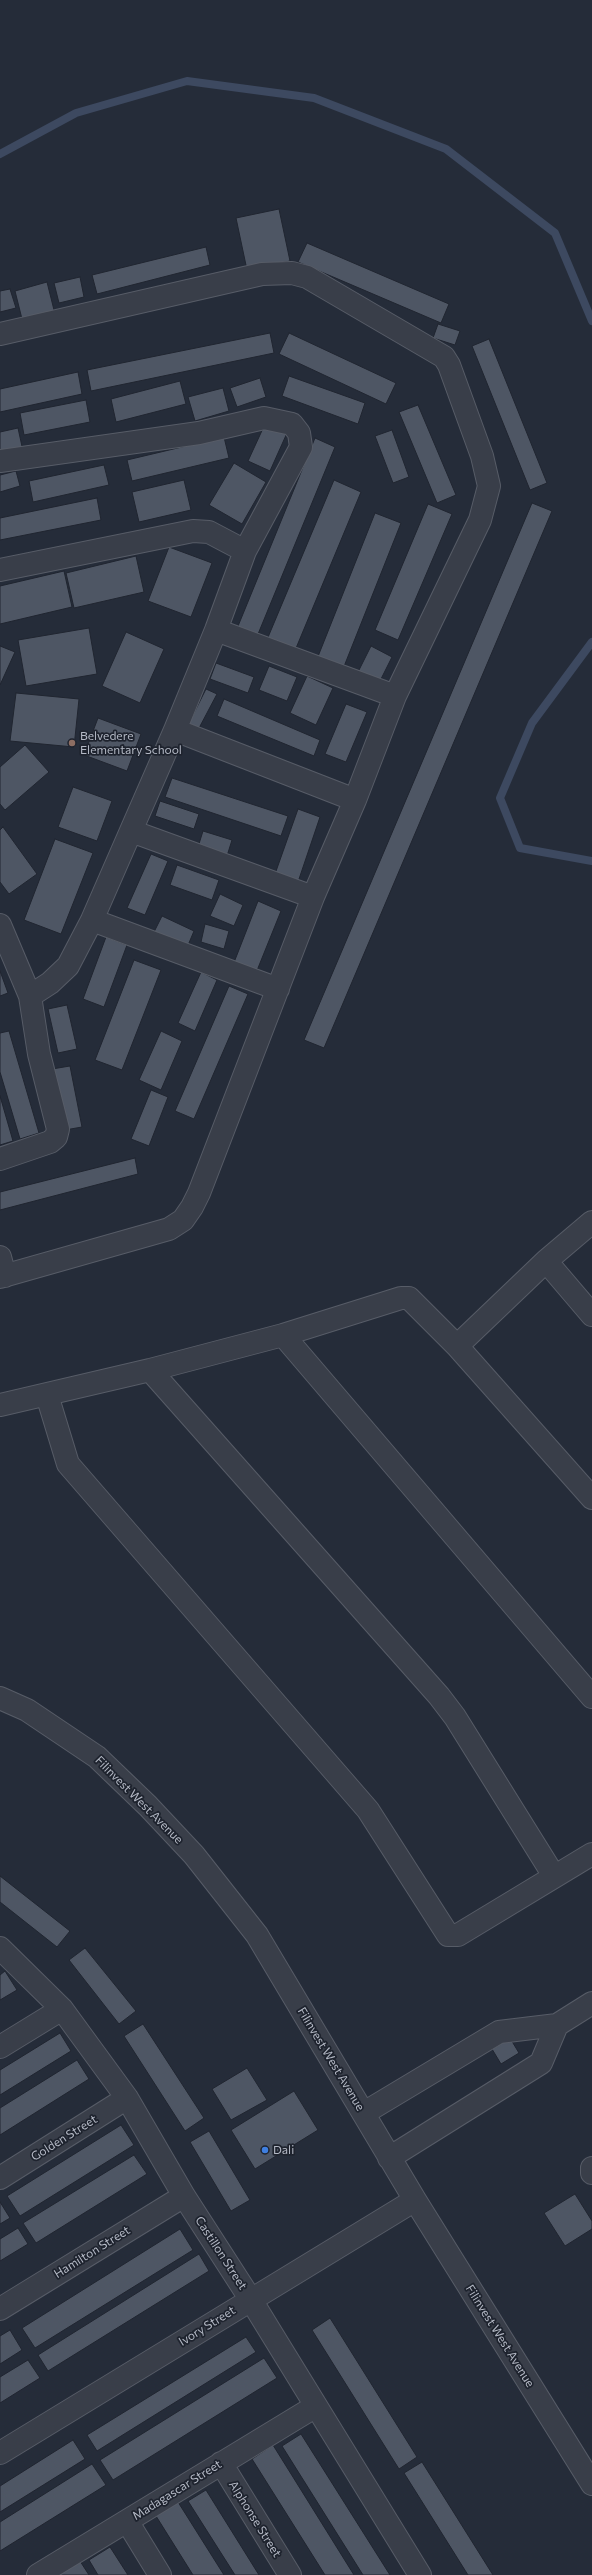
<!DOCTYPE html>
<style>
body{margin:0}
canvas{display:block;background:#252c39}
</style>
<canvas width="592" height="2575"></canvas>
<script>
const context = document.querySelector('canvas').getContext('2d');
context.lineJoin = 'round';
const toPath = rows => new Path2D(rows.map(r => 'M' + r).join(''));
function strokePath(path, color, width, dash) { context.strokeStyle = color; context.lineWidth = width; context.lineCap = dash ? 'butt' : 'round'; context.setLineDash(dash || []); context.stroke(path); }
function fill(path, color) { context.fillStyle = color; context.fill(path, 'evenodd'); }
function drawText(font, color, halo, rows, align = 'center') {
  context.font = font + ' Commissioner,sans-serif'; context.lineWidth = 3.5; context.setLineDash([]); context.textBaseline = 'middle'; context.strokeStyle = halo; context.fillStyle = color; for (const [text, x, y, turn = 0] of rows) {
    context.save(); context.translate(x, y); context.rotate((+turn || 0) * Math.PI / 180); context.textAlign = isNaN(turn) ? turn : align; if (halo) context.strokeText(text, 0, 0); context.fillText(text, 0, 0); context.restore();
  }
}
strokePath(toPath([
 [0,154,76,113,187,81,314,98,446,149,555,233,592,321],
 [592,642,532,723,500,798,520,848,592,861]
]), '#3d4960', 8);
const building = toPath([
 [279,209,290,261,247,270,236,218,279,209],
 [307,243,449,304,441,323,298,262,307,243],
 [206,247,210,265,97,294,92,275,206,247],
 [80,277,84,297,59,303,54,283,80,277],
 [47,282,55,314,23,323,15,291,47,282],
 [10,289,16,308,0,312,0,291,10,289],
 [438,324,460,331,455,345,433,338,438,324],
 [270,333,274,353,91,391,87,370,270,333],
 [289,333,396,383,386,404,279,354,289,333],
 [489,339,547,483,530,490,472,346,489,339],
 [78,372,82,394,0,412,0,389,78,372],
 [289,376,365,403,358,424,282,396,289,376],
 [260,378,266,397,237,407,230,388,260,378],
 [180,381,186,404,116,422,111,399,180,381],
 [223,388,229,411,195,421,188,397,223,388],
 [86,400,90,422,24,435,20,413,86,400],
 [418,405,456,495,437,503,399,412,418,405],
 [265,424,287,433,270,471,248,461,265,424],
 [18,428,23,451,0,456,0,432,18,428],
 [392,430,409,477,393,483,375,436,392,430],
 [224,437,229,458,132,481,127,460,224,437],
 [315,438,335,447,256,639,236,631,315,438],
 [234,463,266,482,242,524,209,505,234,463],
 [104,465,109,485,33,502,29,481,104,465],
 [16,471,20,486,0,492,0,475,16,471],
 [184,480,191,510,139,522,132,492,184,480],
 [334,480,361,492,294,653,266,642,334,480],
 [97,498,101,520,0,540,0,518,97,498],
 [532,503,552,511,324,1048,304,1040,532,503],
 [428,504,452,514,398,640,375,630,428,504],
 [375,513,401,523,341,674,315,664,375,513],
 [169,547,212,563,191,617,148,601,169,547],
 [136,556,144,592,74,608,66,573,136,556],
 [64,571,72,607,0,624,0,586,64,571],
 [89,628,97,674,26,686,18,640,89,628],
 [126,632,164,649,140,703,102,686,126,632],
 [0,646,15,652,0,685,0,646],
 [371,646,392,657,378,685,357,674,371,646],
 [216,663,254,677,248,693,210,679,216,663],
 [269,666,297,677,287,701,259,690,269,666],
 [307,676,333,688,316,725,290,713,307,676],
 [206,689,217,694,198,730,188,725,206,689],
 [16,693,79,699,74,747,10,741,16,693],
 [224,699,320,740,314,756,217,716,224,699],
 [346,704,367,712,346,762,325,754,346,704],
 [98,718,141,734,127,771,84,755,98,718],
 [25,745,49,772,5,810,0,804,0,767,25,745],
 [172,778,288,816,281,836,165,797,172,778],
 [73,787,112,801,97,841,58,827,73,787],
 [160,801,199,814,194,829,155,816,160,801],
 [298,809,320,817,298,882,275,874,298,809],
 [3,827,37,874,9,894,0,882,0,830,3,827],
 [203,831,232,840,227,856,198,847,203,831],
 [55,839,93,853,61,934,24,920,55,839],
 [151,854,168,861,145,915,127,908,151,854],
 [177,865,219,880,212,900,170,885,177,865],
 [220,894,243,905,234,926,210,916,220,894],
 [258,901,281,911,256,973,233,965,258,901],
 [162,916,194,931,186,950,153,934,162,916],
 [205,924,229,931,224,949,201,942,205,924],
 [106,937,127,945,104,1007,83,999,106,937],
 [134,960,161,970,122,1070,95,1060,134,960],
 [0,971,8,993,0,996,0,971],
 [201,972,217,980,195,1031,178,1023,201,972],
 [229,986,248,994,194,1119,175,1111,229,986],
 [67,1005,77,1049,58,1053,48,1009,67,1005],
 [9,1031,39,1133,20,1139,0,1072,0,1033,9,1031],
 [161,1031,182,1041,161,1090,139,1080,161,1031],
 [70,1066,82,1127,65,1130,52,1069,70,1066],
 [151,1090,168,1097,149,1146,131,1139,151,1090],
 [0,1096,13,1141,0,1145,0,1096],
 [135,1158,138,1174,0,1210,0,1192,135,1158],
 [0,1876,70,1931,57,1947,0,1902,0,1876],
 [85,1948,136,2011,119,2024,69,1960,85,1948],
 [5,1971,17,1990,0,2000,0,1975,5,1971],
 [143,2024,204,2118,185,2131,124,2036,143,2024],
 [60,2033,71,2051,0,2095,0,2070,60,2033],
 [510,2038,519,2053,501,2064,492,2049,510,2038],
 [77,2060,89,2079,0,2135,0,2108,77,2060],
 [247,2068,267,2100,231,2120,212,2089,247,2068],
 [294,2091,318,2130,255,2169,231,2130,294,2091],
 [121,2125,134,2145,20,2216,7,2196,121,2125],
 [209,2131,250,2200,231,2211,190,2142,209,2131],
 [134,2155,147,2174,36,2243,23,2223,134,2155],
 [575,2194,592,2221,592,2229,565,2246,544,2213,575,2194],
 [0,2202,10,2218,0,2224,0,2202],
 [18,2228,28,2244,0,2261,0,2239,18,2228],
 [180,2229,193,2250,35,2348,22,2328,180,2229],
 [199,2254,209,2271,48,2371,38,2355,199,2254],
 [330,2318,417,2457,399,2469,312,2330,330,2318],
 [10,2330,22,2350,0,2364,0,2336,10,2330],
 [246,2337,256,2352,97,2451,87,2435,246,2337],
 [264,2358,277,2378,113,2480,100,2460,264,2358],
 [28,2360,40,2378,0,2403,0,2377,28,2360],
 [301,2434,390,2575,363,2575,282,2446,301,2434],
 [73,2440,85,2459,0,2512,0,2486,73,2440],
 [273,2445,354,2575,325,2575,252,2459,273,2445],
 [422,2462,493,2575,468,2575,404,2473,422,2462],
 [92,2464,106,2485,0,2551,0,2522,92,2464],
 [206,2490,259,2575,235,2575,188,2501,206,2490],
 [178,2502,224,2575,193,2575,156,2516,178,2502],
 [110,2547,128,2575,98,2575,89,2560,110,2547],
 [80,2561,89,2575,59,2575,80,2561]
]);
fill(building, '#4e5664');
strokePath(building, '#202530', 1);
const minor = toPath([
 [0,334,262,274,292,273,307,277,444,357,449,365,482,456,489,486,480,520,395,696,355,800,313,897,199,1193,192,1207,183,1220,169,1229,0,1277],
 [0,461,199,433,264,418,292,424,299,433,301,447,245,551],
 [0,570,193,531,209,532,245,551,216,630,175,730,92,920,68,966,50,983,30,996,0,925],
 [216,630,395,696],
 [175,730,355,800],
 [131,831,313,897],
 [92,920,278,989],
 [0,1159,50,1142,56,1137,58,1129,39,1054,30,996],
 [0,1257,5,1276],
 [546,1261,592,1315],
 [283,1335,592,1697],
 [457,1346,546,1261,592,1222],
 [150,1370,439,1696,455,1717,554,1876],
 [47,1395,68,1464,368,1810,448,1935,458,1935,592,1854],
 [0,1405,150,1370,283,1335,401,1298,409,1298,457,1346,592,1498],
 [0,1698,27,1710,97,1757,148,1806,194,1855,257,1935,415,2200,592,2484],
 [0,1948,62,2009,127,2098,184,2196,251,2300,420,2575],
 [0,2047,62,2009],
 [364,2113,499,2032,557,2025,592,2003],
 [389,2158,541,2063,557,2025],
 [592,2168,592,2173],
 [0,2178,127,2098],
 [0,2309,184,2196],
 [0,2453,415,2200],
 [221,2463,290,2575],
 [127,2521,160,2575],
 [38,2575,316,2406]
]);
strokePath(minor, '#575c67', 24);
strokePath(minor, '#393e49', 22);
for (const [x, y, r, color] of [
 [72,743,4,"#8d6e63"],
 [265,2150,4,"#3f7fe0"]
]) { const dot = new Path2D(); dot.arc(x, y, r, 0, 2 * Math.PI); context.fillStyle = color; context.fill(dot); strokePath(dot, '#1e232e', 1.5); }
drawText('12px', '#b4b9c5', '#1e232e', [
 ["Belvedere",80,736],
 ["Elementary School",80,750],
 ["Dali",273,2150]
], 'left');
drawText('12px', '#b4b9c5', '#1e232e', [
 ["Filinvest West Avenue",139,1800,45],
 ["Filinvest West Avenue",331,2059,59],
 ["Golden Street",64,2138,-32],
 ["Hamilton Street",92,2252,-32],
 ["Castillon Street",221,2253,57],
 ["Ivory Street",207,2326,-32],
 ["Filinvest West Avenue",500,2336,58],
 ["Madagascar Street",177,2490,-32],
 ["Alphonse Street",255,2519,58]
]);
</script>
